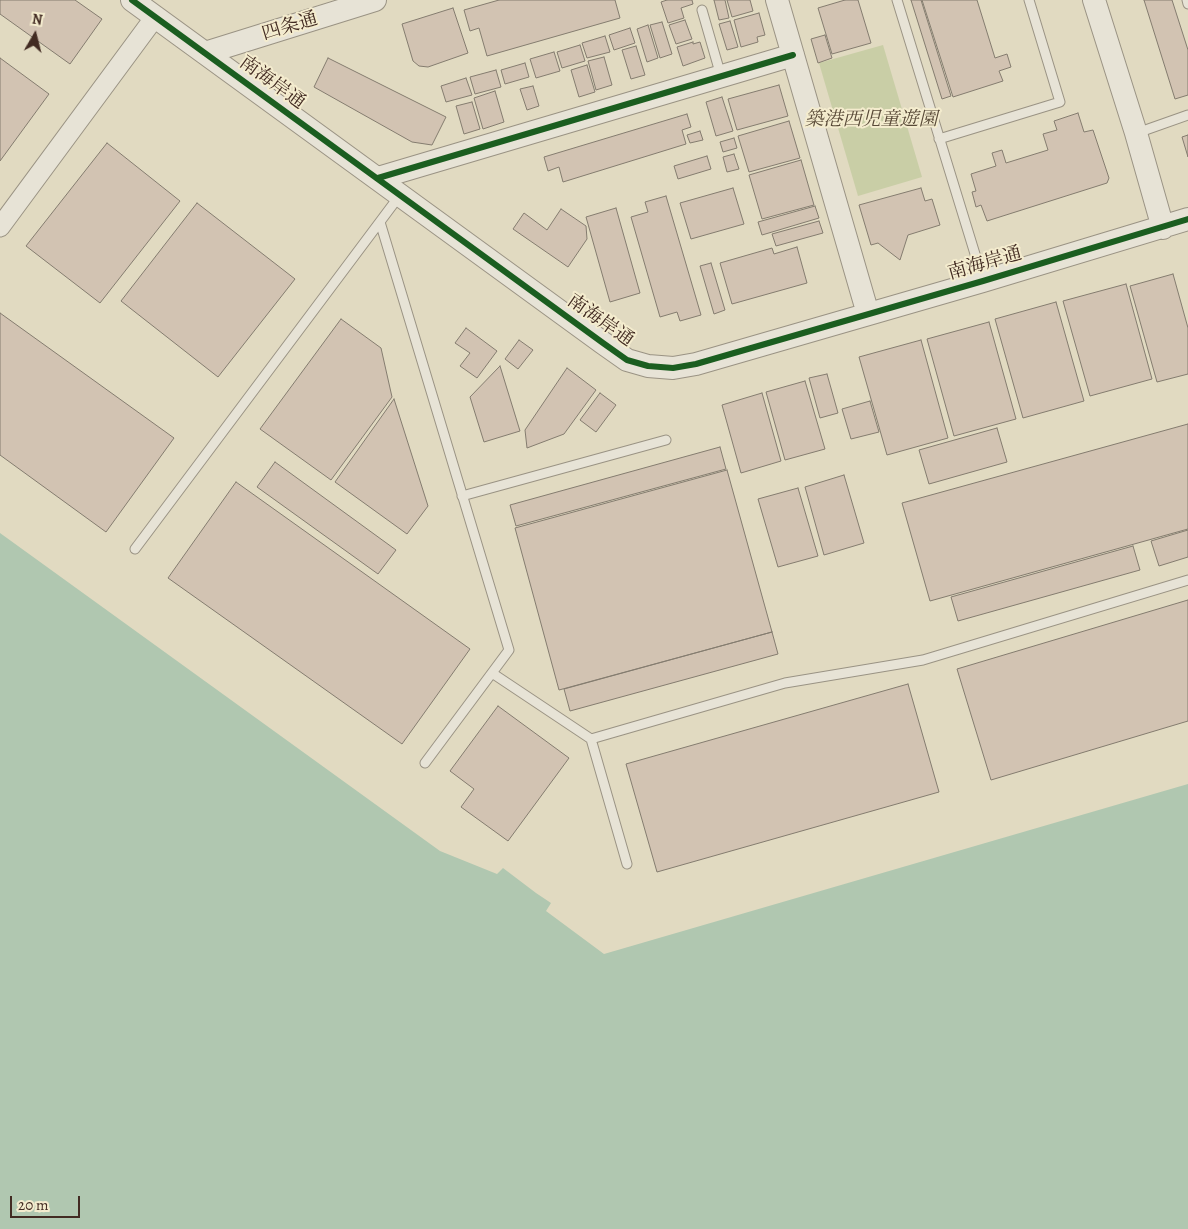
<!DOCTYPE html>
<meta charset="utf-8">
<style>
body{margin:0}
#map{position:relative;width:1188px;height:1229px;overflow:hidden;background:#e1dac1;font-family:Alegreya,serif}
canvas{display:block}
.north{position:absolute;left:10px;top:10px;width:50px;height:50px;-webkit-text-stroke:4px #f4ecce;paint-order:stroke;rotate:8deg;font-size:14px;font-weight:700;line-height:20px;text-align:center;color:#422b22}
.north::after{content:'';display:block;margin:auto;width:18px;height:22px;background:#422b22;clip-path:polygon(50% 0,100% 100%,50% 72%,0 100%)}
.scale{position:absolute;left:10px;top:1196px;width:70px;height:22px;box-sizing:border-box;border:2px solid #422b22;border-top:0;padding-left:6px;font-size:15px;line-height:18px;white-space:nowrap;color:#422b22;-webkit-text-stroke:4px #f4ecce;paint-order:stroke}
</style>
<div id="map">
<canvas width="1188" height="1229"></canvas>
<div class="north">N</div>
<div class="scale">20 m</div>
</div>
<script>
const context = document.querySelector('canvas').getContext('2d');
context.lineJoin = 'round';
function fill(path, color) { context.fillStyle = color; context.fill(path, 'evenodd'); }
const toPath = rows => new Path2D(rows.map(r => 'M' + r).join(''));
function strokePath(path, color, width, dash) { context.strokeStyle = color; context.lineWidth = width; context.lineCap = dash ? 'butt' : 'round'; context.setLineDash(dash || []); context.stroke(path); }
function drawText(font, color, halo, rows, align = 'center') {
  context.font = font + ' Alegreya,"Noto Serif JP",serif'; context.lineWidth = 4; context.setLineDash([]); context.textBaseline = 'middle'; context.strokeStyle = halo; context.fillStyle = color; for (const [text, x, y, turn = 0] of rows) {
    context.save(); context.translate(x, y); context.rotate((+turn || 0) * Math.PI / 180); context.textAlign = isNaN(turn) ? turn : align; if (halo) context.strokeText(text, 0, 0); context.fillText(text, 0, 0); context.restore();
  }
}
fill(toPath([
 [883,45,922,177,858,196,819,63]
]), '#c9cea6');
fill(toPath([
 [0,533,440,851,497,874,503,868,536,893,551,903,546,911,604,954,1188,784,1188,1229,0,1229]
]), '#b0c7b0');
const building = toPath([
 [0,0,75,0,102,19,70,64,0,14,0,0],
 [499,0,615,0,620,18,487,56,479,28,470,31,464,10,499,0],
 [667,0,692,0,693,4,681,8,684,18,668,23,661,2,667,0],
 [714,0,725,0,729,18,719,20,714,0],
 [727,0,750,0,753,11,732,17,727,0],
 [845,0,858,0,871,43,832,54,818,8,845,0],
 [911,0,921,0,951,96,942,99,911,0],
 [922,0,977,0,995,58,1007,54,1011,67,999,71,1003,81,953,97,922,0],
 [1144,0,1172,0,1188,50,1188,95,1175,99,1144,0],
 [453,8,468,53,428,67,419,66,413,61,402,24,453,8],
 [759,13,765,35,757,37,758,42,741,47,734,20,759,13],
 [685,20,692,39,676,44,669,25,685,20],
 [730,21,738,47,727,50,719,24,730,21],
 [662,22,672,54,660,58,650,25,662,22],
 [648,25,658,58,647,62,637,29,648,25],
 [630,28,635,43,614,50,609,35,630,28],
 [825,35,832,58,818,63,811,39,825,35],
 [605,36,610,52,587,58,582,43,605,36],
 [693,42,693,44,700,42,705,58,683,66,677,47,693,42],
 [580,45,585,61,562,68,557,52,580,45],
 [636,46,645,75,631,79,622,50,636,46],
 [554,52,560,71,536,78,530,59,554,52],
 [604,57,612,85,596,90,588,61,604,57],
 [0,58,49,94,0,161,0,58],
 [328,58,446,117,432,145,412,142,314,87,328,58],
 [525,63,529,77,505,84,501,70,525,63],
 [587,65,595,92,579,97,571,70,587,65],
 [496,70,501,87,475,94,470,77,496,70],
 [466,78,472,95,446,102,441,86,466,78],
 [779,85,788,116,737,130,728,99,779,85],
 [533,86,539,106,527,110,520,89,533,86],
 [495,91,504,122,483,129,474,98,495,91],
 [722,97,733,131,716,136,706,102,722,97],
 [472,102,480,129,464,134,456,106,472,102],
 [1078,113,1084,132,1093,130,1109,178,1107,183,987,221,981,205,976,207,972,192,976,191,971,174,996,166,992,153,1002,150,1006,163,1048,150,1043,134,1057,130,1054,121,1078,113],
 [687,114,691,127,682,130,686,144,563,182,559,167,548,171,544,157,687,114],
 [789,121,800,158,749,172,738,136,789,121],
 [700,131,703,140,690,143,687,135,700,131],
 [1188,135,1188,157,1182,137,1188,135],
 [734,138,737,148,723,152,720,142,734,138],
 [107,143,180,201,100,303,26,246,107,143],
 [734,154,739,169,727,172,723,157,734,154],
 [707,156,711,169,678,179,674,166,707,156],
 [801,160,814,205,762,219,749,175,801,160],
 [733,188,744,224,691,239,680,203,733,188],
 [921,188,925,201,932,199,940,225,908,235,900,260,878,243,871,245,859,205,921,188],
 [666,196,701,315,680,321,677,312,660,317,631,217,648,212,645,202,666,196],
 [197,203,295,279,218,377,121,301,197,203],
 [815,206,819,218,762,235,758,222,815,206],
 [616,208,640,293,610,302,586,217,616,208],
 [561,209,586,226,587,239,568,267,513,229,524,213,547,230,561,209],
 [819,221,823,233,776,246,772,234,819,221],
 [797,247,807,283,732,304,720,263,772,248,774,254,797,247],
 [711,263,725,310,714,314,700,266,711,263],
 [1173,274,1188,328,1188,374,1157,382,1130,286,1173,274],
 [1126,284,1152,379,1090,396,1063,301,1126,284],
 [1056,302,1084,401,1023,418,995,319,1056,302],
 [0,313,174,438,106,532,0,455,0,313],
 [341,319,381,348,392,397,331,480,260,429,341,319],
 [989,322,1016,419,954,436,927,339,989,322],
 [466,328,497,351,477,378,460,366,470,353,455,343,466,328],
 [519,340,533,350,518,369,505,359,519,340],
 [921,340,948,438,887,455,859,357,921,340],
 [500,366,520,431,484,442,470,397,500,366],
 [567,368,596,390,564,434,527,448,525,430,567,368],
 [827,374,838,413,820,418,809,378,827,374],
 [805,381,825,449,785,460,766,392,805,381],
 [600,393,616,405,596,432,580,420,600,393],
 [762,393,781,461,741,473,722,405,762,393],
 [394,399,428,506,407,534,335,482,394,399],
 [870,401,879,432,851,439,842,409,870,401],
 [1188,424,1188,529,930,601,902,503,1188,424],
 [997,428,1007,462,929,484,919,450,997,428],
 [720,447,726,469,516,526,510,505,720,447],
 [275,462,396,550,378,574,257,487,275,462],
 [727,470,772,632,559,690,515,528,727,470],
 [844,475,864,543,824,555,805,487,844,475],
 [236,482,470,649,402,744,168,578,236,482],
 [798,488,818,556,778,567,758,499,798,488],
 [1188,530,1188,557,1159,566,1151,541,1188,530],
 [1133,546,1140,570,958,621,951,597,1133,546],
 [1188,600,1188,721,991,780,957,669,1188,600],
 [772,632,778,654,570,711,564,689,772,632],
 [908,684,939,792,657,872,626,764,908,684],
 [498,706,569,758,508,841,461,807,474,789,450,771,498,706]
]);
fill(building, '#d2c3b2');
strokePath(building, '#847c6f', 1);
const service = toPath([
 [897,0,983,280],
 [1187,0,1188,4],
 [702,10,721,76],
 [1137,133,1188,115],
 [939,139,1060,102,1029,0],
 [380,222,509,650,425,763],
 [462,496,666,440],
 [135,549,400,195],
 [492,673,591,739,785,683,923,660,1188,580],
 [591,739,627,864]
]);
const minor = toPath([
 [0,227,155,17]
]);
const tertiary = toPath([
 [132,0,603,343,627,360,648,366,673,368,696,364,983,281,1188,219],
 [777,0,868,314],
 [1094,0,1136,133,1163,228],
 [205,53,375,0],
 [378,178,793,55]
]);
strokePath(service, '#9a9384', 11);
strokePath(minor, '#9a9384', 21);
strokePath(tertiary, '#9a9384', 24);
strokePath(service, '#e7e3d6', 9);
strokePath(minor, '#e7e3d6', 19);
strokePath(tertiary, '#e7e3d6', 22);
strokePath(toPath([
 [132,0,603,343,627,360,648,366,673,368,696,364,983,281,1188,219],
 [378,178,793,55]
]), '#1b5e20', 6);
drawText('19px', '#422b22', '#f4ecce', [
 ["四条通",290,27,-17],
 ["南海岸通",272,83,36],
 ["南海岸通",985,264,-16],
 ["南海岸通",600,321,35]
]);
drawText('italic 19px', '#594a38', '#f4ecce', [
 ["築港西児童遊園",871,120]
]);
</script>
